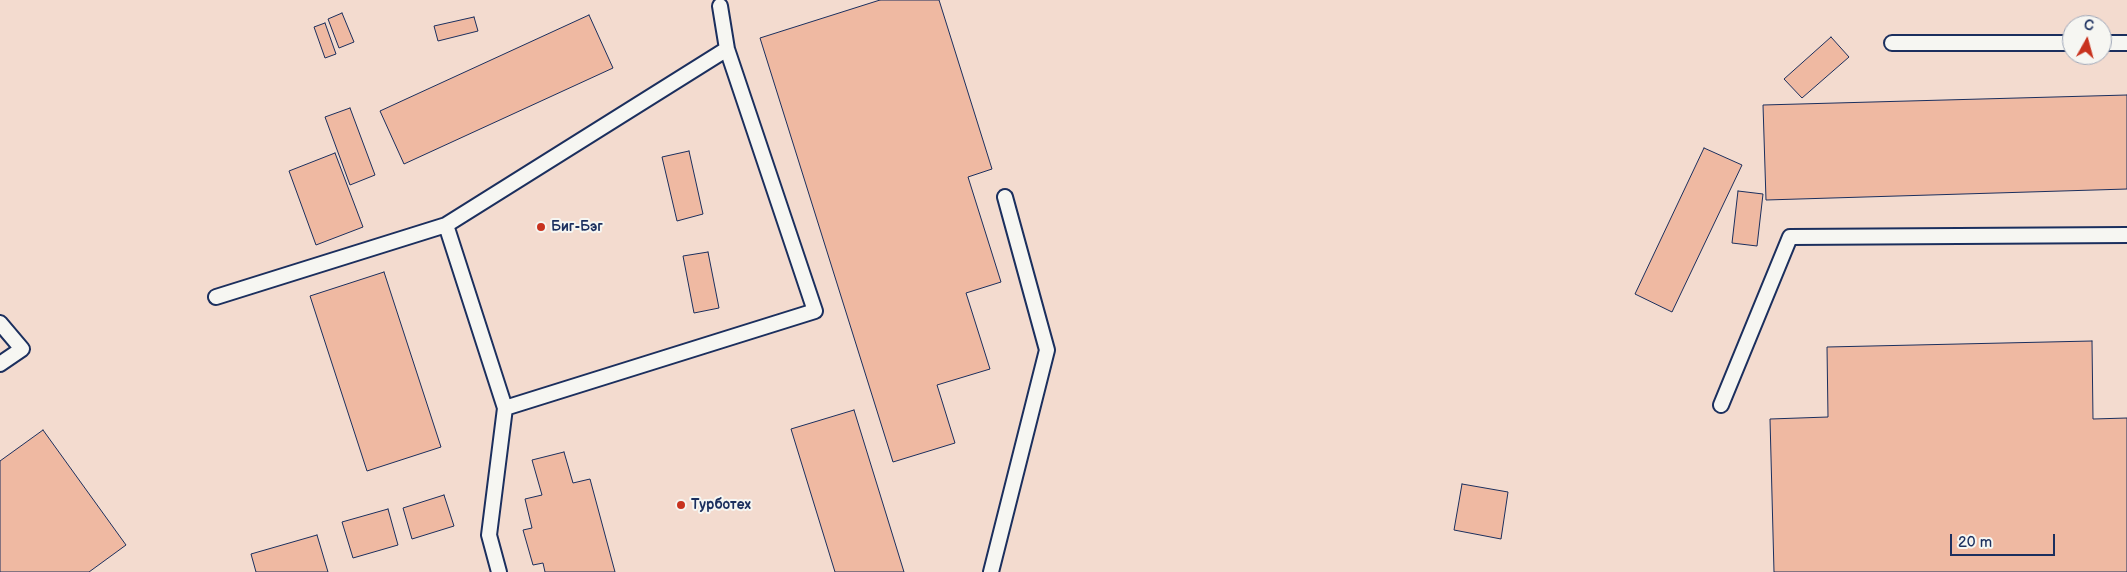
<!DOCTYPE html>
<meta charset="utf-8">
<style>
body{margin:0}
#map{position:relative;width:2127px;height:572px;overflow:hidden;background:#f5eae2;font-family:"Balsamiq Sans",sans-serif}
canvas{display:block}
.north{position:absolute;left:2062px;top:15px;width:50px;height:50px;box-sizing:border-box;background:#f6f6f2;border:1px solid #9ea6b7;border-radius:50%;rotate:7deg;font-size:14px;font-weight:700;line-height:20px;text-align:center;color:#1b2f5e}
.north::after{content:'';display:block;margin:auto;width:18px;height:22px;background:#c8321e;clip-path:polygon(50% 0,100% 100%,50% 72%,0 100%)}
.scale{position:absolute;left:1950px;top:534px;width:105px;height:22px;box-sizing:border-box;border:2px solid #1b2f5e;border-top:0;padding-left:6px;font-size:15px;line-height:18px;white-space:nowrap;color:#1b2f5e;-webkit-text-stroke:4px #f6f6f2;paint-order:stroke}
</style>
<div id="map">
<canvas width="2127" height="572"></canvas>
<div class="north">С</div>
<div class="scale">20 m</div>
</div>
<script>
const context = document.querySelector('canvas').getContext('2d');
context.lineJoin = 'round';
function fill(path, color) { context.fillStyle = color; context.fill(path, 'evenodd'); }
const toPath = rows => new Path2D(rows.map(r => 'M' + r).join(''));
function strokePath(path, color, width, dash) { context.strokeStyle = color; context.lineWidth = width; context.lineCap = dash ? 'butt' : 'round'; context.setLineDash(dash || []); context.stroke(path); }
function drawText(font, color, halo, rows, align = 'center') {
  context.font = font + ' "Balsamiq Sans",sans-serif'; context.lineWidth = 4; context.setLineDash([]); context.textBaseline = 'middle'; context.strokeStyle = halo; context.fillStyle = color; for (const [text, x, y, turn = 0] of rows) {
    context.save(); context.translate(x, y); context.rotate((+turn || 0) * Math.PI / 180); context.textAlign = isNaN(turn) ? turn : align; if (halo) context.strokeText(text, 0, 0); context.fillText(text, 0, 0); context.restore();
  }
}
fill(toPath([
 [0,0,2127,0,2127,572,0,572],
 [2072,25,2102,25,2102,55,2072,55]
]), '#f3dbcf');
const building = toPath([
 [880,0,939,0,992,169,968,177,1001,282,966,293,990,369,937,385,955,443,893,462,760,38,880,0],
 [342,13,354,42,339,48,328,19,342,13],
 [589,15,613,68,404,164,380,111,589,15],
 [474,17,478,31,438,41,434,26,474,17],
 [325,23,336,54,325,58,314,27,325,23],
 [1831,37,1849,57,1802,98,1784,79,1831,37],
 [2127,95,2127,189,1766,200,1763,105,2127,95],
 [350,108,375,175,350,185,325,117,350,108],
 [1704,148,1742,165,1672,312,1635,294,1704,148],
 [689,151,703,214,677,221,662,157,689,151],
 [335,153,363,227,316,245,289,171,335,153],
 [1738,191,1763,194,1757,246,1732,243,1738,191],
 [708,252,719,308,694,313,683,256,708,252],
 [384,272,441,447,367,471,310,296,384,272],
 [2092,341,2093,419,2127,418,2127,572,1774,572,1770,419,1828,417,1827,347,2092,341],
 [854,410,904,572,835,572,791,429,854,410],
 [43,430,126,545,89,572,0,572,0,461,43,430],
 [564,452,573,483,590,479,615,572,545,572,543,563,533,565,523,530,532,528,525,499,542,495,532,460,564,452],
 [1462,484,1508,492,1501,539,1454,530,1462,484],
 [444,495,454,526,412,539,403,508,444,495],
 [388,509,398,545,353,558,342,522,388,509],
 [317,535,328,572,256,572,251,554,317,535]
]);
fill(building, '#efb9a2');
strokePath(building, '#1b2f5e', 1);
const service = toPath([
 [1892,43,2072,43],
 [2102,43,2127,43],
 [216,297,446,225],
 [0,323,22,349,0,364],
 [1721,405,1790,237,2127,235],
 [505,408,446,225,727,49],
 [499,572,489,535,505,408,815,311,727,49,720,6],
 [991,572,1047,350,1005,197]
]);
strokePath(service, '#1b2f5e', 18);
strokePath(service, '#f6f6f2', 14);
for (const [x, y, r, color] of [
 [541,227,5,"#c8321e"],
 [681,505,5,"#c8321e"]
]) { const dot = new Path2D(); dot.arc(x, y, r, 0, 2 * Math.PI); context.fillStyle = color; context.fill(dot); strokePath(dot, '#f6f6f2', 2); }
drawText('bold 14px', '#1b2f5e', '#f6f6f2', [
 ["Биг-Бэг",551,227],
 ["Турботех",691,505]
], 'left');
</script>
